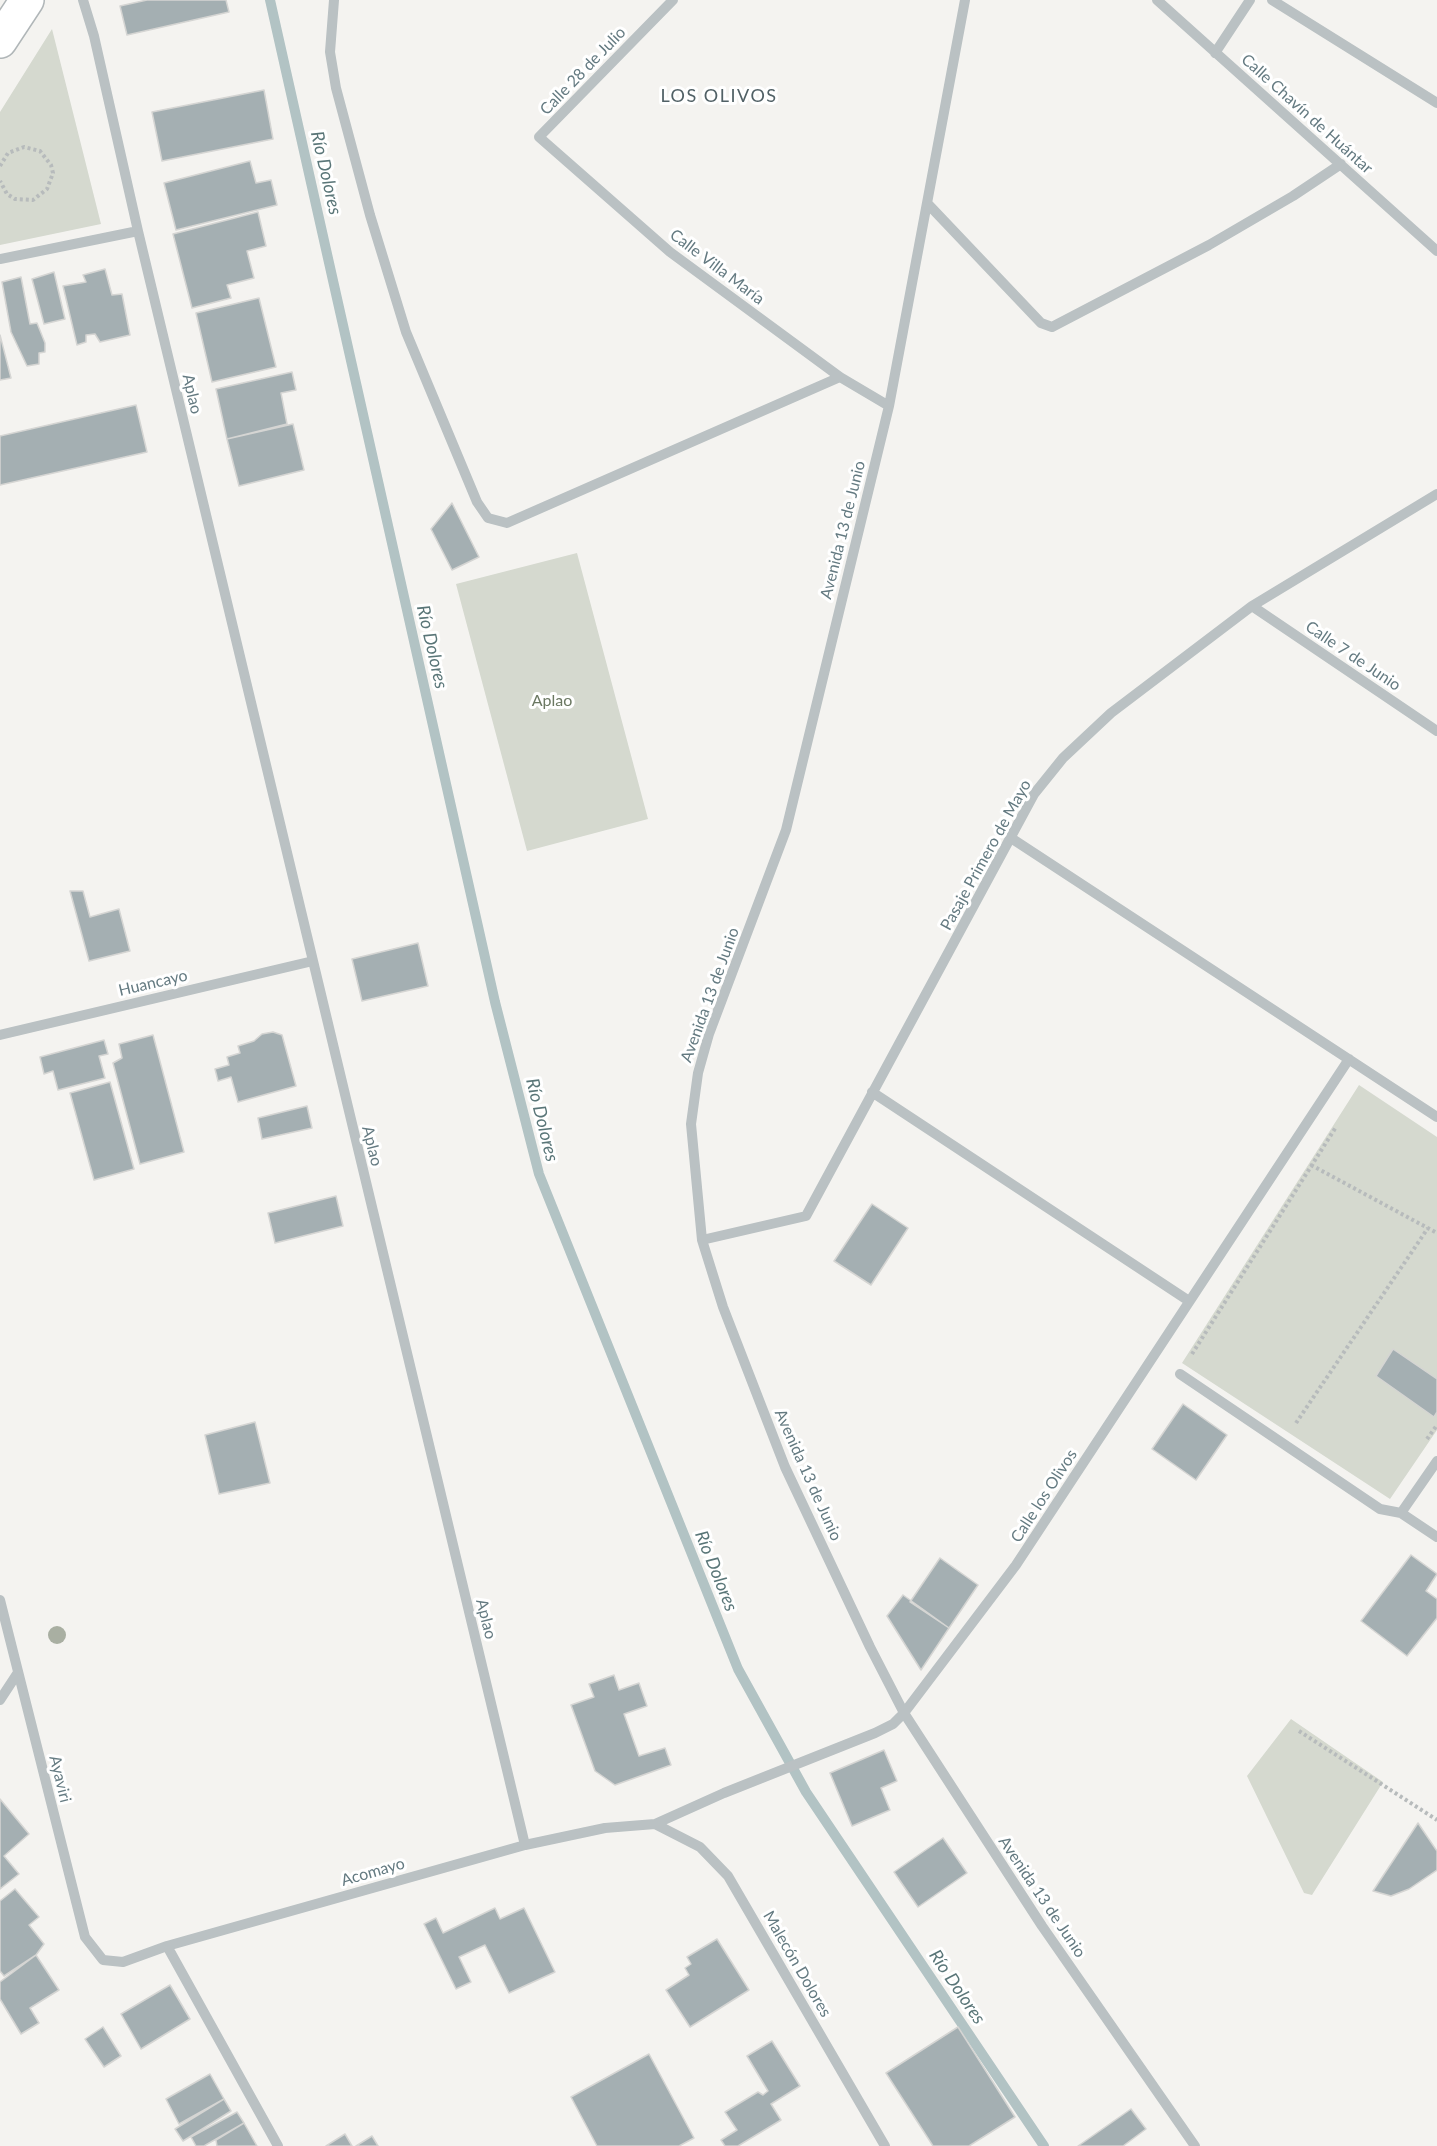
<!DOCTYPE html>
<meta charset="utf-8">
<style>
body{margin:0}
canvas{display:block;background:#f4f3f0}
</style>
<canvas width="1437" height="2146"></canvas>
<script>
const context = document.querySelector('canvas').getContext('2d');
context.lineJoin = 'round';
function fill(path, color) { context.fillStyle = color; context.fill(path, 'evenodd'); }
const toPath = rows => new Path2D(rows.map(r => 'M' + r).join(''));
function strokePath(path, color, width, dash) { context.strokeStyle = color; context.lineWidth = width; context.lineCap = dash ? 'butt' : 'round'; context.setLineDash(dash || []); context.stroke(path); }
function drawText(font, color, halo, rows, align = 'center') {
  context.font = font + ' Lato,sans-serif'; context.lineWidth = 6; context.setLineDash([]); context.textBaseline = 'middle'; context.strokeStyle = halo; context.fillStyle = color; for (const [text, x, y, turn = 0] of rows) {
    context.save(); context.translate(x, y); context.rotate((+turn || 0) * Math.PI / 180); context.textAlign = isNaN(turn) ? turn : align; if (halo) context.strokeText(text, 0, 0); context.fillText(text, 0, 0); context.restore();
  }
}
fill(toPath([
 [52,29,101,224,0,245,0,112],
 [577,553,648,819,527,851,456,584],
 [1359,1085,1437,1137,1437,1430,1390,1499,1182,1363],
 [1291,1719,1383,1782,1312,1895,1304,1893,1247,1776]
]), '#d5d9cf');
strokePath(toPath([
 [270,0,495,1002,539,1174,738,1669,806,1792,1044,2146]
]), '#b2c3c4', 10);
const building = toPath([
 [147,0,226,0,229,12,127,35,120,6,147,0],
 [264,90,273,139,162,161,152,112,264,90],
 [250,161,256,183,271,180,277,205,176,230,164,183,250,161],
 [258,212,266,246,247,251,254,278,227,285,231,298,192,308,173,234,258,212],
 [105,269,112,295,122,294,130,335,100,342,95,334,86,335,86,342,77,345,63,286,86,282,83,275,105,269],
 [54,272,65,319,44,324,32,279,54,272],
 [21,277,30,324,37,323,45,343,45,352,39,353,39,364,27,366,11,332,2,282,21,277],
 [259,298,276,367,212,382,196,313,259,298],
 [0,335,11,378,0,380,0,335],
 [292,372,296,390,281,393,287,424,227,439,216,389,292,372],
 [136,405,147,452,0,485,0,436,136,405],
 [293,424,304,470,239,486,227,439,293,424],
 [452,503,479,557,452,570,431,529,452,503],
 [70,891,83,891,90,917,119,909,130,951,89,961,70,891],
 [418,943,428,986,362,1001,352,959,418,943],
 [273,1032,282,1035,296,1086,238,1102,231,1077,218,1081,215,1069,229,1065,227,1057,240,1053,238,1046,254,1041,262,1034,273,1032],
 [153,1035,184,1152,140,1164,113,1063,122,1058,119,1044,153,1035],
 [104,1040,108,1054,99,1056,105,1078,58,1090,53,1071,44,1074,40,1057,104,1040],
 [110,1082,134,1169,94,1180,70,1093,110,1082],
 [307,1106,312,1128,262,1139,258,1118,307,1106],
 [336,1196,343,1226,275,1243,268,1213,336,1196],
 [872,1204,908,1228,871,1285,834,1261,872,1204],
 [1393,1349,1437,1379,1437,1412,1434,1417,1376,1376,1393,1349],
 [1183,1404,1227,1435,1196,1480,1152,1449,1183,1404],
 [255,1422,270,1483,219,1494,205,1435,255,1422],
 [1411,1555,1437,1574,1426,1591,1437,1599,1437,1618,1407,1656,1361,1621,1411,1555],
 [940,1558,978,1585,949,1628,910,1602,940,1558],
 [903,1595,949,1628,921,1670,887,1616,903,1595],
 [614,1675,619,1690,639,1683,647,1706,624,1714,639,1756,665,1748,671,1765,615,1785,595,1771,571,1705,594,1697,589,1684,614,1675],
 [884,1750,897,1781,881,1788,890,1810,852,1826,830,1773,884,1750],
 [0,1799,29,1834,4,1856,19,1874,0,1889,0,1799],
 [1418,1823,1437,1851,1437,1870,1409,1889,1391,1896,1373,1891,1418,1823],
 [943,1838,967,1873,918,1907,894,1872,943,1838],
 [15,1889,39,1917,29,1925,44,1944,36,1955,4,1976,0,1971,0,1901,15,1889],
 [495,1908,500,1919,524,1908,555,1972,509,1993,485,1945,459,1957,471,1982,456,1989,424,1924,436,1918,443,1933,495,1908],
 [717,1939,749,1990,690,2027,666,1990,689,1975,685,1968,691,1964,687,1957,717,1939],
 [36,1955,59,1990,30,2008,39,2023,21,2034,0,1999,0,1982,36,1955],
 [170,1985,190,2019,141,2049,121,2014,170,1985],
 [103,2027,121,2056,104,2067,85,2039,103,2027],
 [958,2027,1015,2117,969,2146,933,2146,886,2073,958,2027],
 [772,2041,800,2086,771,2104,781,2120,738,2146,725,2146,721,2140,737,2130,725,2112,758,2092,763,2095,768,2091,747,2056,772,2041],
 [649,2054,694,2138,679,2146,597,2146,571,2097,649,2054],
 [210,2074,224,2099,179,2124,166,2099,210,2074],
 [224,2099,231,2111,183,2141,175,2129,224,2099],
 [1131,2109,1146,2129,1123,2146,1078,2146,1131,2109],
 [237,2112,244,2123,204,2146,196,2146,191,2137,237,2112],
 [244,2123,257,2146,217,2146,216,2140,244,2123],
 [345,2134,352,2146,326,2146,345,2134],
 [372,2136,378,2146,356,2146,372,2136]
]);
fill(building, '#a4afb2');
strokePath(building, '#d5d5d3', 1.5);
const major = toPath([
 [0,41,27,0]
]);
strokePath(major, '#b0b6b8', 36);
strokePath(toPath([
 [0,166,8,153,24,147,40,151,51,165,53,173,47,189,33,200,15,199,7,194,0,181],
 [1311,1165,1437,1233],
 [1192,1354,1336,1127],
 [1296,1423,1428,1228],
 [1427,1439,1437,1425],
 [1299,1731,1437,1820]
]), '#b7bbbc', 4, [3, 3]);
strokePath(toPath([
 [83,0,94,36,138,231,525,1845],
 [334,0,330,52,336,88,370,215,406,332,477,502,488,518,507,523,840,377],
 [673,0,539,137,670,252,840,377,889,406],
 [965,0,889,406,786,830,709,1034,698,1073,691,1124,702,1240,723,1307,785,1467,870,1647,904,1713,1042,1926,1195,2146],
 [1157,0,1437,251],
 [1272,0,1437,103],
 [1215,53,1250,0],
 [927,203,1041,323,1052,327,1209,245,1293,196,1341,164],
 [0,259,138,231],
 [1252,606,1437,731],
 [1011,838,1437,1117],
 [0,1035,313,961],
 [872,1092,1189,1301],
 [702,1240,806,1216,1034,794,1063,758,1111,713,1252,606,1437,494],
 [1180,1374,1380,1509,1401,1513,1437,1537],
 [1401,1513,1437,1461],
 [0,1600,85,1937,103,1960,123,1962,167,1946,525,1845,605,1828,655,1824,724,1793,875,1733,893,1724,904,1713,1016,1565,1349,1059],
 [0,1700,17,1674],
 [655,1824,700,1847,728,1876,885,2146],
 [167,1946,278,2146]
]), '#bac1c3', 10);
strokePath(major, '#fff', 33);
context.fillStyle = '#a9afa2';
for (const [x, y] of [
 [57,1635]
]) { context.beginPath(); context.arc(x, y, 9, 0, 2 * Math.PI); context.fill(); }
drawText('16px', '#647a81', '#fff', [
 ["Calle 28 de Julio",583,71,-46],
 ["Calle Chavín de Huántar",1307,114,42],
 ["Calle Villa María",717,267,37],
 ["Aplao",192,394,77],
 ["Avenida 13 de Junio",843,530,-76],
 ["Calle 7 de Junio",1353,656,34],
 ["Pasaje Primero de Mayo",986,855,-61],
 ["Huancayo",153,983,-13],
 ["Avenida 13 de Junio",710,995,-70],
 ["Aplao",372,1146,76],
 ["Avenida 13 de Junio",808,1475,66],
 ["Calle los Olivos",1044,1496,-57],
 ["Aplao",486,1619,76],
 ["Ayaviri",60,1779,76],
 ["Acomayo",373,1872,-16],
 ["Avenida 13 de Junio",1042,1897,56],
 ["Malecón Dolores",797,1964,60]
]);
drawText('16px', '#6b7862', '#fff', [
 ["Aplao",552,701]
]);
context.letterSpacing = '1.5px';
drawText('18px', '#516166', '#fff', [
 ["LOS OLIVOS",719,96]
]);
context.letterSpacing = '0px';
drawText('italic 18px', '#5a7678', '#fff', [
 ["Río Dolores",326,173,77],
 ["Río Dolores",432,647,77],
 ["Río Dolores",542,1120,76],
 ["Río Dolores",716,1571,68],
 ["Río Dolores",957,1987,56]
]);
</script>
